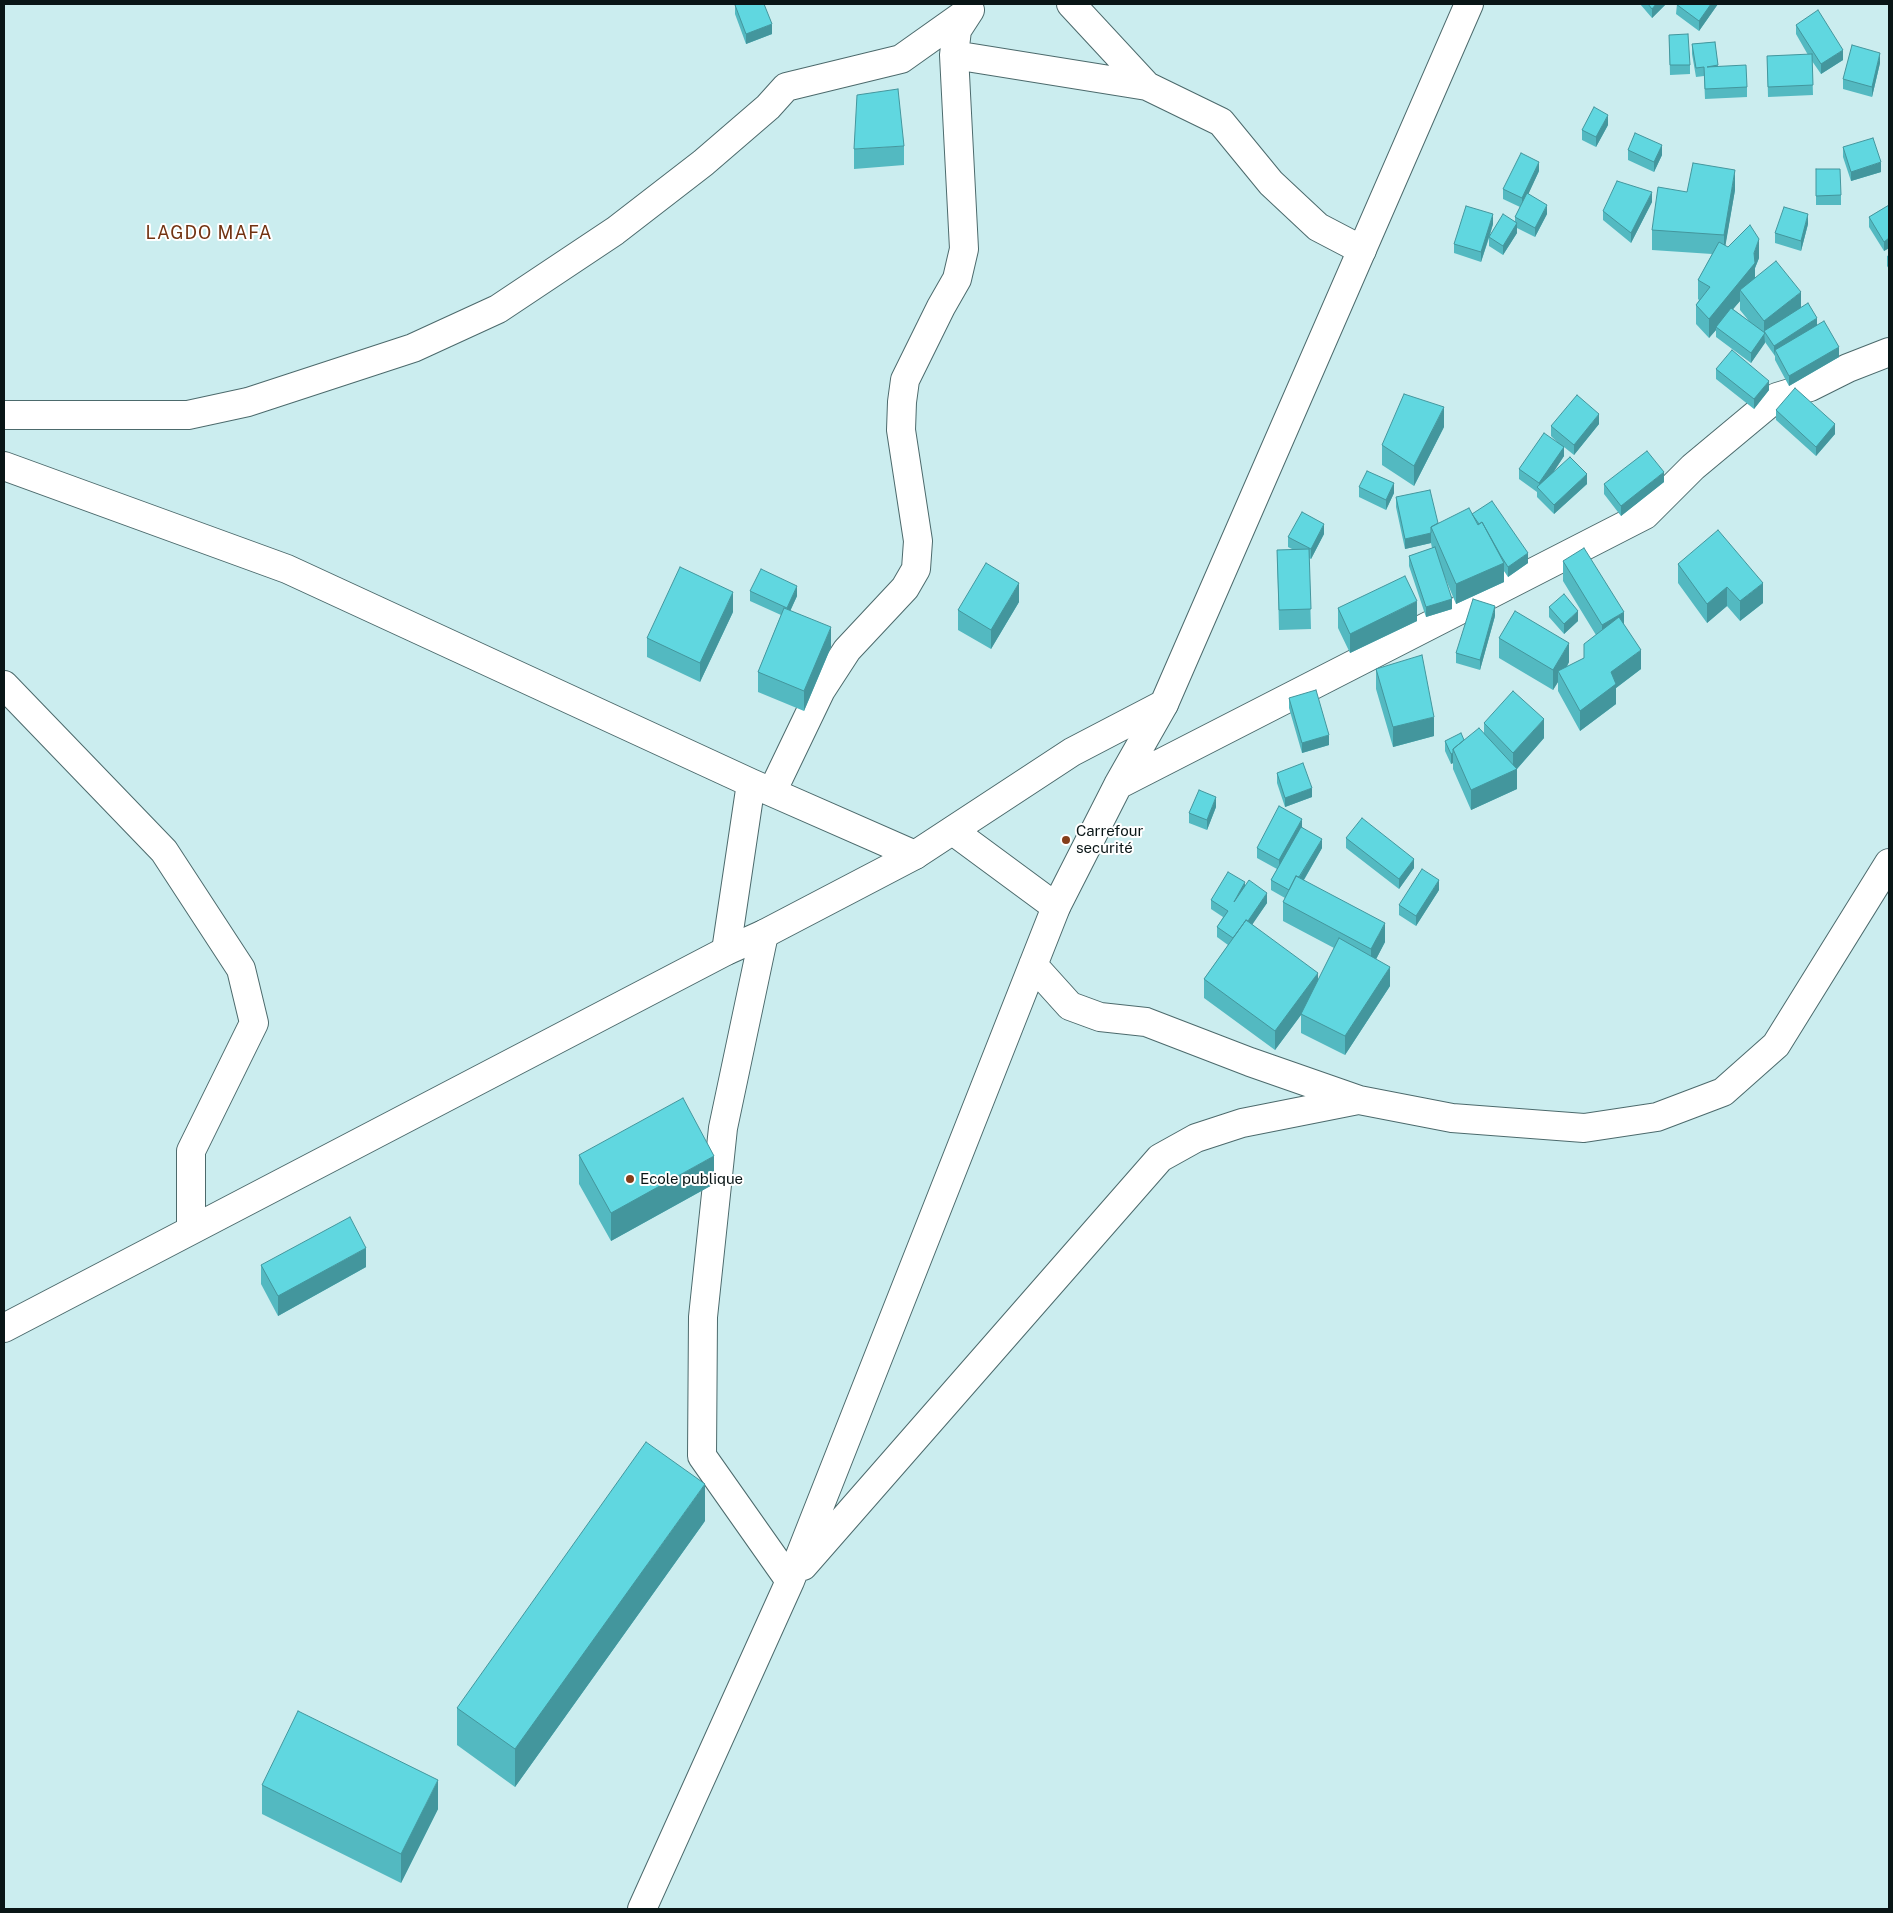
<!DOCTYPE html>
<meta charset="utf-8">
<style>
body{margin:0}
#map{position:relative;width:1893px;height:1913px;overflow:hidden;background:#cbedef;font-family:"Public Sans",sans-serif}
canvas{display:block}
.frame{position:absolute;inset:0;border:5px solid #091516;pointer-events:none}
</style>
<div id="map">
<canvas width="1893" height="1913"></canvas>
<div class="frame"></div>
</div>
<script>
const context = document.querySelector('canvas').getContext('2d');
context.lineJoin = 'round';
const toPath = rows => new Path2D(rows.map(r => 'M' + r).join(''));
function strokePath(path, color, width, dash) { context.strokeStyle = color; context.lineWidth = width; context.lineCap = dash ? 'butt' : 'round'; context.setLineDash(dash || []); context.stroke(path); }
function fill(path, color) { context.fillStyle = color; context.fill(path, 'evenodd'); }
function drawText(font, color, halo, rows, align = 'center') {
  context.font = font + ' "Public Sans",sans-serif'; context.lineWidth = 4; context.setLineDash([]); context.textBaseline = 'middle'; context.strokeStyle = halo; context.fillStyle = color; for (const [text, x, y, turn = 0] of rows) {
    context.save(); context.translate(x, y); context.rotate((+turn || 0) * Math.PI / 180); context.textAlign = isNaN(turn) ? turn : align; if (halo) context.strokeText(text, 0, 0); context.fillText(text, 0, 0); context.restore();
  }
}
const minor = toPath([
 [1071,4,1147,86,1221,122,1271,183,1318,227,1362,250],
 [954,55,1147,86],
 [4,415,188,415,248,402,413,348,498,309,615,231,703,163,768,107,786,87,901,59,970,10],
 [4,466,287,569,751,783,915,855],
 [4,685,164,851,241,969,254,1023,191,1151,191,1229],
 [1118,785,1645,515,1693,467,1777,397,1810,387,1848,368,1889,352],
 [772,792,821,690,847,650,905,588,916,569,918,541,901,430,902,402,905,380,941,307,957,279,964,249,954,55,957,30,970,10],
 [726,951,751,783],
 [1033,965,1070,1006,1100,1017,1146,1022,1250,1062,1359,1100,1452,1118,1584,1128,1657,1117,1723,1092,1776,1045,1889,863],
 [803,1566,1160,1158,1196,1138,1242,1123,1358,1100],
 [790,1581,1056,907,1118,785,1164,704],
 [642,1909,790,1581,702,1456,703,1317,723,1128,764,934]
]);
const major = toPath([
 [953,831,1056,907],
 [4,1328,726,951,764,934,915,855,1072,752,1164,704,1469,4]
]);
strokePath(minor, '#4c6a6c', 30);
strokePath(major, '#4c6a6c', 30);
strokePath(minor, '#fff', 28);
strokePath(major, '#fff', 28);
fill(toPath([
 [1640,4,1666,4,1652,18],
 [1677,4,1718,4,1699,31,1676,14],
 [735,5,772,34,746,44,735,14],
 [1796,25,1843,60,1821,74,1812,61,1813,95,1768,97,1767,56,1808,55,1796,34],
 [1669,35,1690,65,1690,74,1670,75],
 [1715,42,1718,66,1747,87,1747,97,1705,99,1704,76,1696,77,1692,54,1692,44],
 [1880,63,1872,97,1843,89,1843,79],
 [1608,125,1596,147,1582,140,1582,130],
 [904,146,904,165,854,169,854,149],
 [1843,147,1881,172,1851,181,1843,157],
 [1628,150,1662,155,1654,172,1628,160],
 [1816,169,1841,195,1841,205,1816,205],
 [1539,171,1528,194,1547,214,1535,237,1517,228,1517,233,1503,255,1489,246,1489,238,1481,262,1454,253,1454,244,1493,224,1490,235,1515,221,1515,217,1520,207,1503,199,1503,189],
 [1735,190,1725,246,1759,258,1755,268,1755,277,1801,308,1817,325,1839,357,1789,386,1775,360,1775,356,1765,342,1751,363,1716,337,1716,330,1709,338,1696,324,1696,305,1699,300,1698,299,1698,280,1712,254,1652,250,1652,230,1687,192],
 [1740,301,1740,310,1749,321,1733,309],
 [1652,202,1631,243,1603,220,1603,211],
 [1889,205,1889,248,1884,251,1869,227,1869,217],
 [1808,224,1801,251,1775,243,1775,233],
 [1889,255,1889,269,1887,266,1887,256],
 [1716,369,1769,390,1754,409,1716,379],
 [1776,410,1835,434,1816,456,1776,420],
 [1599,424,1574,455,1564,447,1564,456,1554,471,1587,484,1554,514,1537,497,1537,492,1519,479,1519,469,1558,443,1551,436,1551,426],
 [1444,427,1414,486,1382,465,1382,445],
 [1664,482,1621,516,1604,494,1604,484],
 [1359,487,1394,493,1386,510,1359,497],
 [1396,497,1438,523,1472,514,1528,563,1508,577,1504,571,1504,582,1456,604,1444,575,1452,609,1426,617,1409,566,1409,556,1432,548,1431,543,1405,549,1396,507],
 [1324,534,1311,559,1309,558,1311,629,1279,630,1277,550,1294,550,1288,547,1288,537],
 [1563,561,1624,625,1641,669,1616,688,1616,704,1580,731,1558,691,1558,682,1553,690,1499,658,1499,638,1569,662,1567,667,1584,658,1596,635,1563,581],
 [1678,564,1763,603,1740,621,1727,606,1707,623,1678,583],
 [750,591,797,596,790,611,831,647,804,711,758,692,758,672,781,615,750,601],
 [1019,602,991,649,958,630,958,610],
 [1549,607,1578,621,1564,634,1549,617],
 [1338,608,1417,621,1350,653,1338,628],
 [733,612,700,682,647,657,647,638],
 [1495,616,1480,670,1456,663,1456,653],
 [1376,669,1434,736,1393,747,1376,689],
 [1289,698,1329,745,1302,753,1289,708],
 [1484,723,1544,738,1517,769,1517,789,1471,810,1453,769,1453,763,1451,764,1445,751,1445,741,1464,740,1484,734],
 [1277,773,1312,797,1285,807,1277,783],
 [1216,807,1207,830,1189,823,1189,813],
 [1302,827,1322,848,1304,880,1385,942,1376,959,1390,986,1345,1055,1301,1033,1301,1015,1275,1050,1204,998,1204,979,1228,945,1217,937,1217,927,1223,917,1211,909,1211,900,1245,886,1267,903,1252,924,1318,981,1334,948,1283,921,1283,902,1285,898,1271,890,1271,880,1277,869,1257,858,1257,848],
 [1346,838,1414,868,1399,889,1346,848],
 [1439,890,1416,926,1399,915,1399,905],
 [579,1155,714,1184,611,1241,579,1184],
 [261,1265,366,1267,278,1316,261,1284],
 [705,1521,515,1787,457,1745,457,1708],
 [262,1785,438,1809,401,1883,262,1814]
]), '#53b9c1');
fill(toPath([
 [1656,4,1666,4,1652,18,1652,9],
 [1711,4,1718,4,1699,31,1699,21],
 [772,24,772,34,746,44,746,34],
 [1843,50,1843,60,1821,74,1821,64],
 [1880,53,1880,63,1872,97,1872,87],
 [1608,115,1608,125,1596,147,1596,137],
 [1662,145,1662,155,1654,172,1654,162],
 [1539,162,1539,171,1522,208,1522,198],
 [1881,162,1881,172,1851,181,1851,172],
 [1735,170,1735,190,1724,254,1724,235],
 [1652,192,1652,202,1631,243,1631,233],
 [1547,205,1547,214,1535,237,1535,228],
 [1493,214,1493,224,1481,262,1481,252],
 [1808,214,1808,224,1801,251,1801,241],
 [1517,223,1517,233,1503,255,1503,246],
 [1889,238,1889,248,1884,251,1884,242],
 [1759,239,1759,258,1755,268,1755,282,1740,290,1740,301,1717,328,1716,327,1716,330,1709,338,1709,319,1754,253],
 [1801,292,1801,311,1764,331,1765,343,1751,363,1751,353,1764,334,1764,321],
 [1817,318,1817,328,1775,350,1774,356,1774,346],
 [1839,347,1839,357,1789,386,1789,376],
 [1769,381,1769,390,1754,409,1754,399],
 [1444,407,1444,427,1414,486,1414,466],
 [1599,414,1599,424,1574,455,1574,445],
 [1835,424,1835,434,1816,456,1816,447],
 [1564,447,1564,456,1541,491,1539,489,1539,483],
 [1664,472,1664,482,1621,516,1621,506],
 [1587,474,1587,484,1554,514,1554,505],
 [1394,483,1394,493,1386,510,1386,500],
 [1324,524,1324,534,1311,559,1311,549],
 [1431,533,1431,543,1405,549,1405,539],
 [1528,553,1528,563,1508,577,1508,567],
 [1504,563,1504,582,1456,604,1456,584],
 [1019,583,1019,602,991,649,991,630],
 [1763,583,1763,603,1740,621,1740,601],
 [797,586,797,596,787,618,787,608],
 [1727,587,1727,606,1707,623,1707,604],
 [733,592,733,612,700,682,700,663],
 [1452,599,1452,609,1426,617,1426,607],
 [1417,601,1417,621,1350,653,1350,634],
 [1495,606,1495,616,1480,670,1480,660],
 [1578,611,1578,621,1564,634,1564,624],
 [1624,612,1624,632,1602,645,1602,625],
 [831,627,831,647,804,711,804,691],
 [1569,643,1569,662,1561,677,1558,671,1558,682,1553,690,1553,670],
 [1641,650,1641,669,1616,688,1616,704,1580,731,1580,711,1611,672],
 [1434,717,1434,736,1393,747,1393,727],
 [1544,719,1544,738,1516,770,1517,769,1517,789,1471,810,1471,790,1513,771,1513,753],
 [1329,735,1329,745,1302,753,1302,743],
 [1453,753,1453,763,1451,764,1451,754],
 [1312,788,1312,797,1285,807,1285,798],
 [1216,797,1216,807,1207,830,1207,820],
 [1302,819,1302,829,1279,870,1279,860],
 [1322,839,1322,848,1291,902,1291,892],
 [1414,859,1414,868,1399,889,1399,879],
 [1439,880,1439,890,1416,926,1416,916],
 [1245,882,1245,892,1234,902],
 [1267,893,1267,903,1235,950,1235,940],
 [1385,923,1385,942,1371,969,1371,949],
 [1390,967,1390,986,1345,1055,1345,1036],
 [1318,973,1318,992,1275,1050,1275,1031],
 [714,1156,714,1184,611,1241,611,1213],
 [366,1248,366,1267,278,1316,278,1296],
 [705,1484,705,1521,515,1787,515,1749],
 [438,1780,438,1809,401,1883,401,1854]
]), '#43969d');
const building = toPath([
 [738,4,764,4,772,24,746,34,735,5,738,4],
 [1648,4,1656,4,1652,9,1648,4],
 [1676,4,1711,4,1699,21,1676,4],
 [1818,10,1843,50,1821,64,1796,25,1818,10],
 [1688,34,1690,65,1670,65,1669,35,1688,34],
 [1715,42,1718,65,1707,67,1746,65,1747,87,1705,89,1704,67,1696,68,1692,44,1715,42],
 [1852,45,1880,53,1872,87,1843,79,1852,45],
 [1812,54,1813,85,1768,87,1767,56,1812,54],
 [898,89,904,146,854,149,857,95,898,89],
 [1594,107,1608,115,1596,137,1582,130,1594,107],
 [1635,133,1662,145,1654,162,1628,150,1635,133],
 [1873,138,1881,162,1851,172,1843,147,1873,138],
 [1521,153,1539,162,1522,198,1503,189,1521,153],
 [1693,163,1735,170,1724,235,1652,230,1658,187,1687,192,1693,163],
 [1816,169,1840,169,1841,195,1816,196,1816,169],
 [1617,181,1652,192,1631,233,1603,211,1617,181],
 [1527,193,1547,205,1535,228,1515,217,1527,193],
 [1889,205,1889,238,1884,242,1869,217,1889,205],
 [1466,206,1493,214,1481,252,1454,244,1466,206],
 [1784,207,1808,214,1801,241,1775,233,1784,207],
 [1503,214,1517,223,1503,246,1489,237,1503,214],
 [1750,225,1759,239,1754,253,1755,263,1709,319,1696,305,1710,287,1698,280,1719,242,1728,247,1750,225],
 [1776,261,1801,292,1764,321,1740,290,1776,261],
 [1808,303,1817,318,1774,346,1764,331,1808,303],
 [1731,308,1765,333,1751,353,1716,327,1731,308],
 [1824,321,1839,347,1789,376,1775,350,1824,321],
 [1732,350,1769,381,1754,399,1716,369,1732,350],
 [1795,388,1835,424,1816,447,1776,410,1795,388],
 [1404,394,1444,407,1414,466,1382,445,1404,394],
 [1577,395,1599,414,1574,445,1551,426,1577,395],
 [1544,433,1564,447,1539,483,1519,469,1544,433],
 [1647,451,1664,472,1621,506,1604,484,1647,451],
 [1570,457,1587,474,1554,505,1537,487,1570,457],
 [1367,471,1394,483,1386,500,1359,487,1367,471],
 [1430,490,1438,523,1431,527,1431,533,1405,539,1396,497,1430,490],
 [1492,501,1528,553,1508,567,1501,556,1482,522,1479,524,1472,514,1492,501],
 [1469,508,1478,525,1482,522,1504,563,1456,584,1431,527,1469,508],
 [1302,512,1324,524,1311,549,1288,537,1302,512],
 [1718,530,1763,583,1740,601,1727,587,1707,604,1678,564,1718,530],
 [1435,547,1452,599,1426,607,1409,556,1435,547],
 [1584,548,1624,612,1602,625,1563,561,1584,548],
 [1309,549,1311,609,1279,610,1277,550,1309,549],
 [986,563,1019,583,991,630,958,610,986,563],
 [680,567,733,592,700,663,647,638,680,567],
 [761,569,797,586,787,608,750,591,761,569],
 [1405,576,1417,601,1350,634,1338,608,1405,576],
 [1564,594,1578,611,1564,624,1549,607,1564,594],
 [1473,599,1495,606,1480,660,1456,653,1473,599],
 [784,608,831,627,804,691,758,672,784,608],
 [1515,611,1569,643,1553,670,1499,638,1515,611],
 [1619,617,1641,650,1611,672,1616,684,1580,711,1558,671,1584,658,1584,644,1619,617],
 [1422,655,1434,717,1393,727,1376,669,1422,655],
 [1316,690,1329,735,1302,743,1289,698,1316,690],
 [1513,691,1544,719,1513,753,1484,723,1513,691],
 [1479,728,1517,769,1471,790,1453,749,1479,728],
 [1461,733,1464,740,1453,749,1453,753,1451,754,1445,741,1461,733],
 [1303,763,1312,788,1285,798,1277,773,1303,763],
 [1199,790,1216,797,1207,820,1189,813,1199,790],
 [1279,806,1302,819,1279,860,1257,848,1279,806],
 [1362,818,1414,859,1399,879,1346,838,1362,818],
 [1301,827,1322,839,1299,877,1296,876,1289,890,1271,880,1301,827],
 [1422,869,1439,880,1416,916,1399,905,1422,869],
 [1228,872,1245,882,1234,902,1249,880,1267,893,1248,921,1246,920,1233,938,1217,927,1228,911,1211,900,1228,872],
 [1296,876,1385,923,1371,949,1283,902,1296,876],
 [1246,920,1318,973,1275,1031,1204,979,1246,920],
 [1339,938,1390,967,1345,1036,1301,1014,1339,938],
 [683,1098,714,1156,611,1213,579,1155,683,1098],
 [350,1217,366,1248,278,1296,261,1265,350,1217],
 [646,1442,705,1484,515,1749,457,1708,646,1442],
 [298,1711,438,1780,401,1854,262,1785,298,1711]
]);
fill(building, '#60d7e0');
strokePath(building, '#43969d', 1);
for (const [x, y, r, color] of [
 [1066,840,5,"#853e1a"],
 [630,1179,5,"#853e1a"]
]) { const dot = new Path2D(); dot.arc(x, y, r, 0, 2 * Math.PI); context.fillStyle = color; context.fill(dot); strokePath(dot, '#fff', 2); }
drawText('15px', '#091516', '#fff', [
 ["Carrefour",1076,831],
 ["securité",1076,848],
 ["Ecole publique",640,1179]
], 'left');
context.letterSpacing = '1px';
drawText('18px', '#723312', '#fff', [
 ["LAGDO MAFA",209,233]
]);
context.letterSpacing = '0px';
</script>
